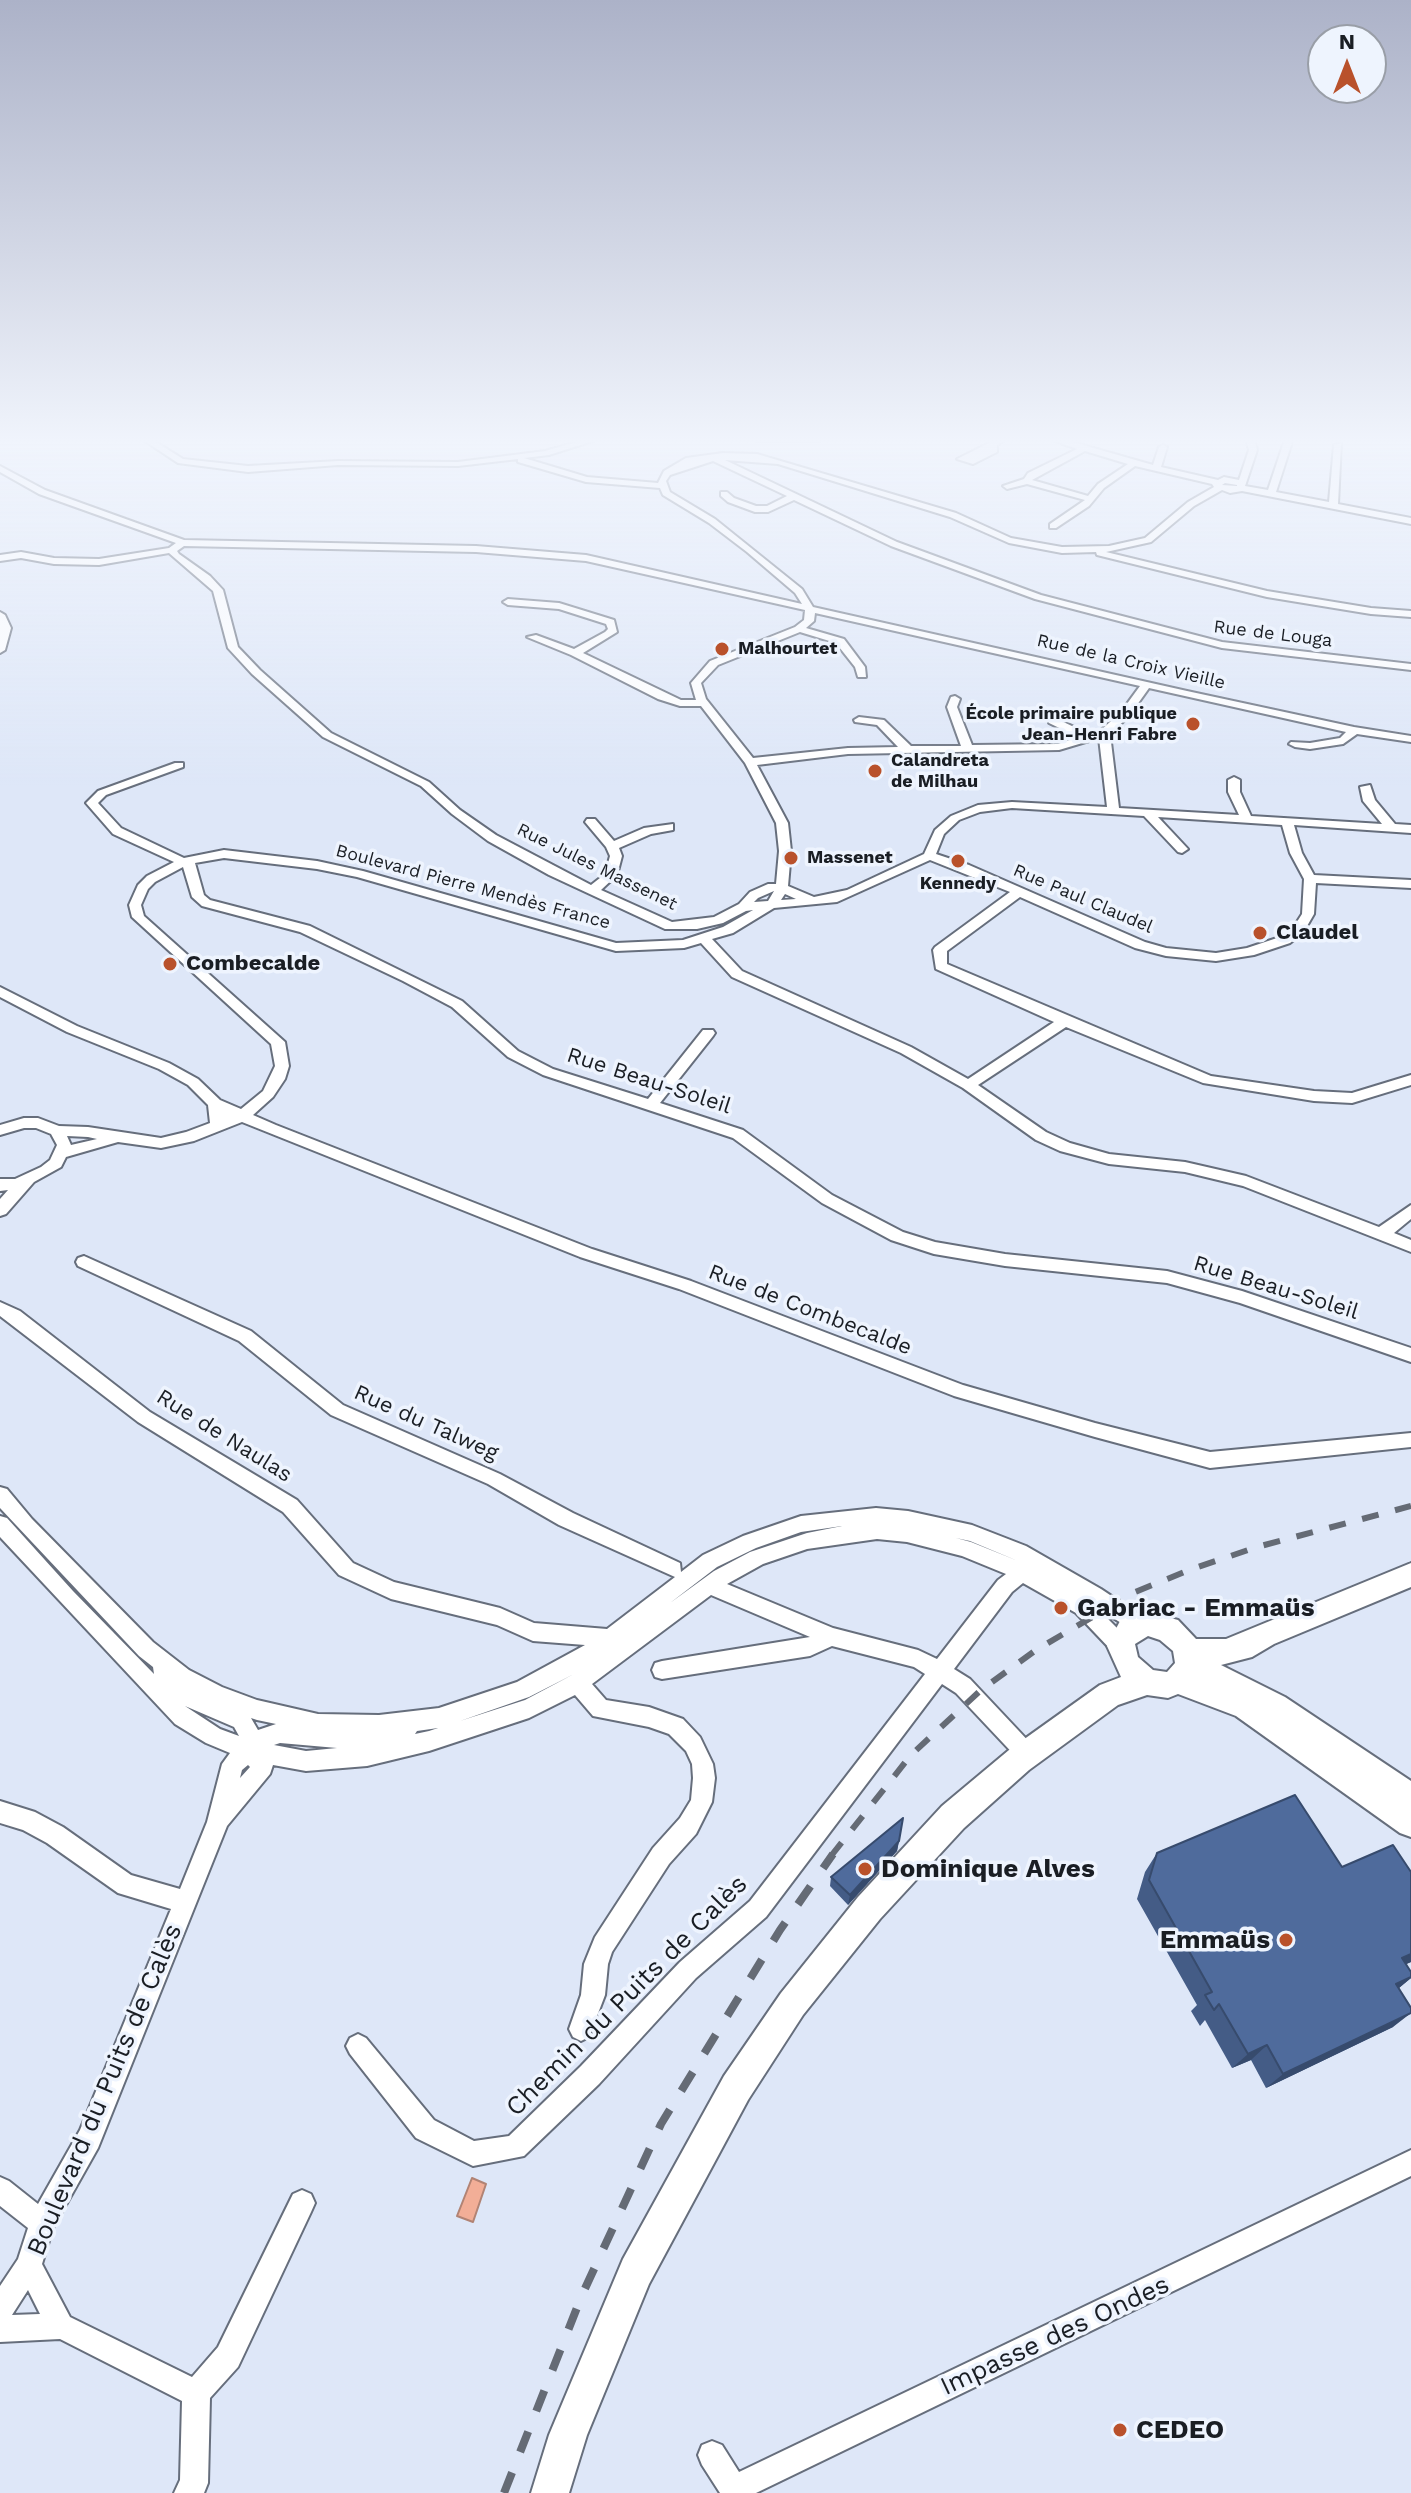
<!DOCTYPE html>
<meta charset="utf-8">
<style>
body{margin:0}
#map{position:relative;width:1411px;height:2493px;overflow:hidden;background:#dee7f8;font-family:"Work Sans",sans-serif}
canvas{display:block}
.north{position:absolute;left:1307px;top:24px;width:80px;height:80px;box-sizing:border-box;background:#eef4fe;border:2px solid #999ea7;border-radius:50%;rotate:0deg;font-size:22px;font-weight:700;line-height:32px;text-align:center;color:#1a1e24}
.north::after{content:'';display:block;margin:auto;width:28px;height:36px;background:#b9512b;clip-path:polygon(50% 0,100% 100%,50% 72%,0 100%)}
</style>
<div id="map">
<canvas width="1411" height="2493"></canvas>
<div class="north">N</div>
</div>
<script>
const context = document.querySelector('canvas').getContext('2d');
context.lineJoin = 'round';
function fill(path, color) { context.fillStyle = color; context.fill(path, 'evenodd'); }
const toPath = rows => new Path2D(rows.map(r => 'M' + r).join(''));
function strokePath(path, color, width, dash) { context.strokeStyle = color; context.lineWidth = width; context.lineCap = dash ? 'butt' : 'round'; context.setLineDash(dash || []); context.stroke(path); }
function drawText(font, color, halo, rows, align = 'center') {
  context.font = font + ' "Work Sans",sans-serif'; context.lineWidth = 7; context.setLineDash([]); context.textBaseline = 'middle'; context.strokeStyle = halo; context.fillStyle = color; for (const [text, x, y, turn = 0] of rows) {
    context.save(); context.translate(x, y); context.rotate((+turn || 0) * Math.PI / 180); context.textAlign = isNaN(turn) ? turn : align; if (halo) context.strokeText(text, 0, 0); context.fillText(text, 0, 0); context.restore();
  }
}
const water = toPath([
 [472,2178,486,2184,473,2222,457,2216,472,2178]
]);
fill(water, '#f2ae97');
strokePath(water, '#b18374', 2);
const street = toPath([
 [142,439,151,439,183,459,248,466,338,461,458,462,545,451,587,439,599,439,549,455,524,458,587,477,658,483,664,471,686,458,723,453,757,454,956,513,1011,538,1062,547,1109,546,1145,538,1188,502,1214,487,1212,484,1135,466,1104,488,1089,506,1056,528,1050,528,1050,524,1085,500,1027,484,1007,489,1003,486,1024,479,1028,473,1077,449,1050,439,1062,439,1153,465,1159,447,1163,445,1167,447,1161,467,1218,480,1224,477,1239,480,1249,450,1246,439,1254,439,1257,450,1245,486,1268,490,1285,439,1293,439,1276,492,1329,502,1334,445,1341,443,1338,504,1411,518,1411,524,1242,491,1230,493,1222,490,1194,506,1151,542,1106,552,1267,591,1371,608,1411,611,1411,617,1371,614,1267,597,1097,555,1096,552,1062,553,1009,543,950,517,778,464,725,460,897,542,1041,595,1222,642,1411,664,1411,670,1222,648,1035,599,891,546,794,500,768,512,755,512,728,502,721,496,721,492,727,492,734,498,756,506,767,506,787,496,713,461,670,475,666,481,670,492,715,519,802,589,813,607,1187,691,1354,727,1411,736,1411,742,1357,734,1343,744,1310,749,1295,747,1289,744,1291,742,1310,743,1340,738,1346,732,1149,688,1129,716,1110,734,1119,808,1239,815,1228,792,1228,780,1234,777,1240,780,1240,792,1251,816,1382,824,1363,801,1360,787,1370,785,1375,800,1395,824,1411,825,1411,833,1294,825,1302,853,1314,875,1411,880,1411,888,1316,883,1314,914,1303,933,1290,943,1254,955,1216,961,1166,956,1135,948,1020,897,947,951,947,964,1211,1076,1314,1091,1352,1093,1411,1075,1411,1085,1352,1103,1314,1101,1203,1083,1066,1027,978,1085,1046,1132,1070,1143,1109,1154,1185,1162,1246,1176,1379,1227,1411,1205,1411,1219,1394,1233,1411,1240,1411,1252,1243,1186,1185,1172,1109,1164,1060,1151,1036,1140,963,1088,901,1053,732,977,701,943,684,948,616,951,357,877,317,869,224,858,195,863,204,895,210,900,310,926,462,1001,518,1051,553,1069,648,1099,703,1030,713,1030,715,1033,713,1036,660,1103,743,1130,832,1195,903,1232,935,1242,1005,1254,1167,1271,1242,1291,1411,1348,1411,1362,1240,1303,1167,1283,1005,1266,934,1254,891,1240,822,1203,733,1138,543,1075,508,1057,452,1007,403,981,300,932,202,906,192,897,183,867,155,882,148,889,141,905,144,916,285,1042,289,1066,285,1079,273,1097,253,1115,276,1125,592,1249,691,1281,963,1385,1095,1423,1210,1452,1411,1433,1411,1447,1210,1468,1095,1437,954,1396,679,1289,580,1257,242,1122,194,1141,161,1148,118,1142,66,1157,61,1167,34,1182,6,1214,0,1216,0,1199,8,1190,0,1191,0,1179,15,1179,41,1167,50,1160,57,1145,51,1134,36,1128,24,1128,0,1135,0,1125,24,1118,38,1118,59,1126,88,1127,161,1138,186,1132,210,1123,208,1105,188,1085,159,1069,67,1032,0,997,0,987,77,1026,169,1063,198,1079,220,1100,241,1109,263,1091,275,1066,271,1044,132,917,129,905,138,885,147,876,174,862,113,834,86,803,98,791,175,763,183,763,183,767,106,795,98,803,121,828,184,858,224,850,317,861,363,871,616,943,683,940,723,927,753,910,746,911,723,923,697,929,665,929,549,875,488,841,452,814,421,786,323,737,252,674,228,648,213,591,169,553,99,565,54,564,21,558,0,561,0,555,21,552,54,558,99,559,169,548,176,543,39,494,0,472,0,466,45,490,184,540,476,546,586,555,802,604,795,593,747,552,709,523,663,495,660,488,586,482,518,462,518,459,458,466,338,465,248,472,178,463,142,439],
 [1085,451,1128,464,1098,484,1088,496,1032,480,1085,451],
 [1225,483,1237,485,1237,486,1222,485,1225,483],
 [184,546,476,552,586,561,805,610,804,620,795,627,710,661,691,683,696,700,681,700,583,653,617,632,614,620,559,603,508,599,503,602,508,605,559,609,606,624,608,629,605,632,574,649,536,635,527,637,571,655,658,699,680,706,701,706,745,763,776,823,779,851,776,884,768,884,750,892,739,904,714,917,672,922,601,890,617,875,622,856,619,848,651,834,673,830,673,824,644,828,614,841,595,819,587,819,585,822,606,847,610,856,605,874,591,885,496,835,460,810,429,782,331,733,260,670,238,647,223,590,210,576,179,554,177,551,184,546],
 [815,613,1140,686,1121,712,1100,731,1089,734,1057,719,1049,719,1049,723,1078,737,1058,744,972,745,957,707,960,699,955,696,951,697,947,707,961,746,911,746,884,720,859,717,854,720,855,722,877,725,898,747,848,748,753,758,706,699,701,683,718,665,800,632,836,643,855,667,858,677,866,677,865,667,844,639,806,628,814,621,815,613],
 [1099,738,1107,807,1012,802,978,805,951,816,935,830,924,854,847,890,814,897,788,886,791,851,788,823,757,765,848,754,1059,750,1099,738],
 [1012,808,1144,816,1178,852,1182,853,1188,849,1158,817,1282,825,1290,853,1304,879,1302,914,1293,928,1280,937,1247,948,1216,953,1166,948,1145,942,969,865,936,854,944,834,959,820,980,812,1012,808],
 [930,860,1010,892,935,947,933,950,936,969,1054,1022,968,1079,911,1047,742,971,712,939,733,933,774,908,837,902,930,860],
 [774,891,768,901,754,902,758,898,774,891],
 [785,894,796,899,781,900,785,894],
 [67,1136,88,1137,97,1139,71,1145,67,1136],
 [753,439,823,439,819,441,757,441,753,439],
 [997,439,1007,439,997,445,997,452,973,464,957,459,997,439],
 [0,612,5,615,11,628,5,650,0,653,0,612],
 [84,1256,251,1331,343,1405,500,1474,573,1513,680,1563,681,1572,703,1555,743,1536,801,1516,876,1508,908,1511,972,1525,1026,1546,1101,1589,1146,1619,1149,1625,1146,1631,1139,1634,1097,1608,1128,1639,1131,1646,1128,1653,1121,1655,1114,1653,1076,1613,1023,1583,1012,1592,954,1669,970,1679,1034,1747,1038,1754,1034,1761,1027,1764,1020,1761,956,1693,942,1684,766,1917,696,1978,599,2084,524,2156,473,2166,416,2138,350,2054,346,2046,350,2038,358,2034,366,2038,434,2120,474,2141,509,2136,581,2066,680,1962,750,1901,925,1674,914,1667,832,1646,810,1656,662,1679,655,1677,652,1670,655,1663,662,1661,810,1637,711,1595,592,1684,606,1700,649,1707,683,1719,700,1737,713,1764,715,1778,712,1802,696,1834,669,1864,612,1952,608,1964,605,1995,589,2037,581,2041,573,2037,569,2029,581,1995,584,1964,595,1937,653,1848,680,1818,691,1800,693,1778,692,1764,686,1751,669,1734,649,1727,593,1716,575,1695,529,1718,429,1751,367,1766,306,1771,273,1765,270,1774,227,1826,98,2148,53,2228,42,2264,70,2317,192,2377,218,2347,293,2194,302,2190,311,2194,315,2203,311,2212,238,2367,210,2398,208,2483,204,2493,174,2493,180,2480,182,2401,60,2339,0,2342,0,2286,18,2259,28,2228,0,2206,0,2177,9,2181,38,2204,80,2130,171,1909,118,1893,47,1843,23,1830,0,1823,0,1801,35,1812,63,1827,131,1875,180,1889,207,1822,222,1764,230,1753,206,1743,175,1724,0,1537,0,1516,7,1518,73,1591,154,1674,153,1667,139,1656,0,1508,0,1487,7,1489,32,1519,153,1642,189,1670,222,1687,257,1700,318,1714,379,1715,439,1708,517,1682,585,1645,533,1641,497,1625,391,1599,339,1575,283,1512,138,1422,0,1316,0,1302,20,1311,150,1412,297,1500,353,1563,394,1582,500,1608,534,1623,607,1629,675,1577,559,1525,488,1484,331,1415,239,1341,78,1266,76,1262,78,1258,84,1256],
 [842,1526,807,1533,750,1552,714,1571,670,1603,717,1567,756,1548,801,1532,842,1526],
 [956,1538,970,1541,1018,1561,971,1542,956,1538],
 [877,1539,907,1542,962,1556,1006,1574,998,1580,937,1659,918,1650,833,1628,727,1584,763,1564,807,1549,877,1539],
 [574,1674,525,1700,460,1721,529,1697,574,1674],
 [185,1706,234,1727,239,1736,220,1729,185,1706],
 [251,1718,257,1720,276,1724,258,1730,251,1718],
 [438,1728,429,1731,415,1734,417,1731,438,1728],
 [280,1743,337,1748,306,1751,274,1745,280,1743],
 [248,1765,250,1767,240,1778,242,1770,248,1765],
 [28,2290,40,2314,12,2315,28,2290],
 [1411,2150,1411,2176,756,2493,720,2493,702,2465,698,2455,702,2445,712,2441,722,2445,739,2472,1411,2150]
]);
const secondary = toPath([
 [1411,1563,1411,1587,1274,1644,1252,1657,1221,1665,1285,1697,1411,1781,1411,1837,1400,1833,1236,1716,1178,1694,1168,1698,1147,1695,1118,1705,1029,1770,964,1828,880,1919,803,2015,748,2100,649,2284,587,2435,569,2493,531,2493,549,2435,623,2259,724,2076,781,1993,858,1897,942,1806,1009,1750,1100,1685,1121,1677,1107,1646,1120,1621,1148,1612,1178,1620,1196,1639,1226,1639,1411,1563],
 [1148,1636,1160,1640,1173,1651,1175,1663,1167,1672,1153,1670,1138,1657,1135,1644,1148,1636]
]);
strokePath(street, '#666e7c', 4);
strokePath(secondary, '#666e7c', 4);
fill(street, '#fff');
fill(secondary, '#fff');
strokePath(toPath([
 [831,1856,911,1755,981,1690,1036,1650,1135,1592,1192,1569,1257,1547,1411,1506]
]), '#656b75', 6, [17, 17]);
strokePath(toPath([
 [504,2493,582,2295,661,2124,780,1930,833,1854]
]), '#656b75', 8, [22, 22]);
fill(toPath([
 [899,1841,897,1851,848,1905,830,1886,831,1877],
 [1157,1853,1411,1872,1411,1962,1406,1964,1411,1972,1411,1978,1399,1988,1393,2027,1266,2088,1251,2060,1232,2068,1205,2020,1200,2026,1191,2011,1197,2005,1137,1899,1145,1872]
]), '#445c86');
fill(toPath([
 [899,1841,897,1851,848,1905,850,1895],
 [1411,1954,1411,1962,1382,1975,1402,1958],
 [1411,1977,1411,1978,1394,1992,1396,1984],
 [1411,2013,1393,2027,1266,2088,1283,2074],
 [1267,2045,1251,2060,1232,2068,1248,2054]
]), '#374b6d');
const building = toPath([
 [1295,1795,1342,1867,1393,1845,1411,1872,1411,1954,1402,1958,1411,1972,1411,1977,1396,1984,1411,2008,1411,2013,1283,2074,1267,2045,1248,2054,1219,2004,1214,2010,1205,1995,1212,1992,1149,1880,1157,1853,1295,1795],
 [903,1818,899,1841,850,1895,831,1877,903,1818]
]);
fill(building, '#4f6b9c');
strokePath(building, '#374b6d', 2);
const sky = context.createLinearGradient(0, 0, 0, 788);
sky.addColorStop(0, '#acb2c8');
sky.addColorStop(0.56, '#f0f4fc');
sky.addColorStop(1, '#f0f4fc00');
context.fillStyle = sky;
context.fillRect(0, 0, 1411, 788);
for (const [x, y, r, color] of [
 [722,649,8,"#b9512b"],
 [1193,724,8,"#b9512b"],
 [875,771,8,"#b9512b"],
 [791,858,8,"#b9512b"],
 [958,861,8,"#b9512b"],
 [1260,933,8,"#b9512b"],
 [170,964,8,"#b9512b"],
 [1061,1608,8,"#b9512b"],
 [865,1869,8,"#b9512b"],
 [1286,1940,8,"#b9512b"],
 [1120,2430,8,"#b9512b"]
]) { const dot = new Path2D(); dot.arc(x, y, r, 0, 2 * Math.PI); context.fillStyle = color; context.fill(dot); strokePath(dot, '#eef4fe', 3); }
drawText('18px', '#1a1e24', '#eef4fe', [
 ["Rue de Louga",1273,634,7],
 ["Rue de la Croix Vieille",1131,662,13],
 ["Rue Jules Massenet",597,867,26],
 ["Boulevard Pierre Mendès France",473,887,15],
 ["Rue Paul Claudel",1083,899,23]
]);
drawText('bold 18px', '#1a1e24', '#eef4fe', [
 ["Malhourtet",738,649],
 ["École primaire publique",1177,714,"right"],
 ["Jean-Henri Fabre",1177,735,"right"],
 ["Calandreta",891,761],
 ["de Milhau",891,782],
 ["Massenet",807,858],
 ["Kennedy",958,884,"center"]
], 'left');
drawText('bold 22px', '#1a1e24', '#eef4fe', [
 ["Claudel",1276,933],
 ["Combecalde",186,964]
], 'left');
drawText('22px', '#1a1e24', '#eef4fe', [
 ["Rue Beau-Soleil",649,1081,18],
 ["Rue Beau-Soleil",1276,1288,17],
 ["Rue de Combecalde",810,1310,21],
 ["Rue du Talweg",426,1423,24],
 ["Rue de Naulas",224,1436,32]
]);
drawText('bold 26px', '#1a1e24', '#eef4fe', [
 ["Gabriac - Emmaüs",1077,1608],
 ["Dominique Alves",881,1869],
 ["Emmaüs",1270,1940,"right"],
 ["CEDEO",1136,2430]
], 'left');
drawText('26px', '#1a1e24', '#eef4fe', [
 ["Chemin du Puits de Calès",627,1996,-45],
 ["Boulevard du Puits de Calès",105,2090,-67],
 ["Impasse des Ondes",1055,2336,-25]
]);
</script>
